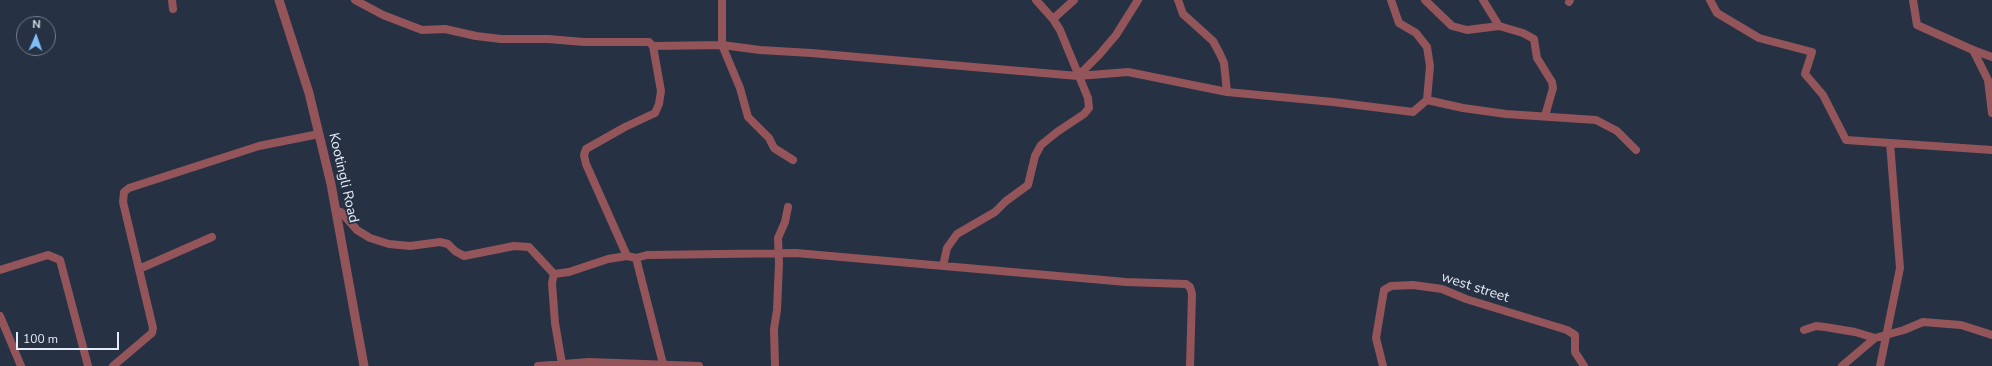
<!DOCTYPE html>
<style>
body{margin:0}
#map{position:relative;width:1992px;height:366px;overflow:hidden;background:#263143;font-family:"Nunito Sans",sans-serif}
canvas{display:block}
.north{position:absolute;left:16px;top:16px;width:40px;height:40px;box-sizing:border-box;background:#263143;border:1px solid #727c8b;border-radius:50%;rotate:2deg;font-size:11px;font-weight:700;line-height:16px;text-align:center;color:#e5ecf8}
.north::after{content:'';display:block;margin:auto;width:14px;height:18px;background:#80bdfa;clip-path:polygon(50% 0,100% 100%,50% 72%,0 100%)}
.scale{position:absolute;left:16px;top:332px;width:103px;height:18px;box-sizing:border-box;border:2px solid #e5ecf8;border-top:0;padding-left:5px;font-size:12px;line-height:14px;white-space:nowrap;color:#e5ecf8;-webkit-text-stroke:3px #263143;paint-order:stroke}
</style>
<div id="map">
<canvas width="1992" height="366"></canvas>
<div class="north">N</div>
<div class="scale">100 m</div>
</div>
<script>
const context = document.querySelector('canvas').getContext('2d');
context.lineJoin = 'round';
const toPath = rows => new Path2D(rows.map(r => 'M' + r).join(''));
function strokePath(path, color, width, dash) { context.strokeStyle = color; context.lineWidth = width; context.lineCap = dash ? 'butt' : 'round'; context.setLineDash(dash || []); context.stroke(path); }
function drawText(font, color, halo, rows, align = 'center') {
  context.font = font + ' "Nunito Sans",sans-serif'; context.lineWidth = 3.5; context.setLineDash([]); context.textBaseline = 'middle'; context.strokeStyle = halo; context.fillStyle = color; for (const [text, x, y, turn = 0] of rows) {
    context.save(); context.translate(x, y); context.rotate((+turn || 0) * Math.PI / 180); context.textAlign = isNaN(turn) ? turn : align; if (halo) context.strokeText(text, 0, 0); context.fillText(text, 0, 0); context.restore();
  }
}
strokePath(toPath([
 [172,0,173,9],
 [355,0,383,15,422,30,445,29,476,36,501,39,548,39,584,42,649,42,653,46,722,45,760,50,811,53,1078,76,1128,72,1227,92,1333,102,1413,112,1427,100,1463,108,1506,114,1596,120,1617,131,1636,150],
 [722,0,722,45,740,88,748,117,769,138,774,148,793,160],
 [1178,0,1183,14,1213,41,1220,54,1224,63,1227,92],
 [1391,0,1399,23,1416,33,1427,47,1430,66,1427,100],
 [1425,0,1452,26,1467,30,1499,26,1523,33,1534,39,1537,58,1552,82,1553,88,1545,116],
 [1483,0,1499,26],
 [1710,0,1717,13,1759,38,1812,52,1805,74,1823,95,1846,140,1890,143],
 [1913,0,1917,25,1973,50,1992,57],
 [1569,2,1570,0],
 [1053,19,1074,0],
 [1973,50,1988,80,1992,113],
 [1078,76,1099,55,1116,35,1138,0],
 [336,211,341,212,357,230,370,238,389,244,410,246,440,242,448,244,455,251,464,256,514,246,529,247,554,274,569,272,608,259,627,256,636,258,647,255,796,253,1126,282,1186,284,1190,287,1192,294,1190,366],
 [627,256,586,164,584,155,586,149,625,127,655,113,659,104,661,91,653,46],
 [636,258,663,364],
 [943,266,947,248,957,234,995,212,1006,201,1028,185,1035,156,1041,145,1057,132,1084,114,1089,108,1088,98,1060,30,1053,19,1036,0],
 [139,269,212,237],
 [0,270,48,255,60,260,88,366],
 [554,274,552,283,555,323,562,364],
 [0,316,21,366],
 [1804,330,1816,326,1825,327,1855,332,1875,338],
 [113,366,152,333,153,328,123,202,124,192,129,188,259,146,319,134],
 [538,366,589,362,699,366],
 [775,366,774,329,777,310,779,263,778,238,785,222,788,207],
 [1383,366,1376,338,1384,290,1391,286,1413,285,1442,289,1466,299,1567,330,1575,335,1575,352,1584,366],
 [1842,366,1875,338,1904,330,1923,322,1961,325,1992,335],
 [1880,366,1900,268,1890,143,1992,150]
]), '#935559', 8);
strokePath(toPath([
 [279,0,309,93,331,184,364,366]
]), '#935559', 9);
drawText('14px', '#e5ecf8', '#263143', [
 ["Kootingli Road",343,178,77],
 ["west street",1475,288,18]
]);
</script>
